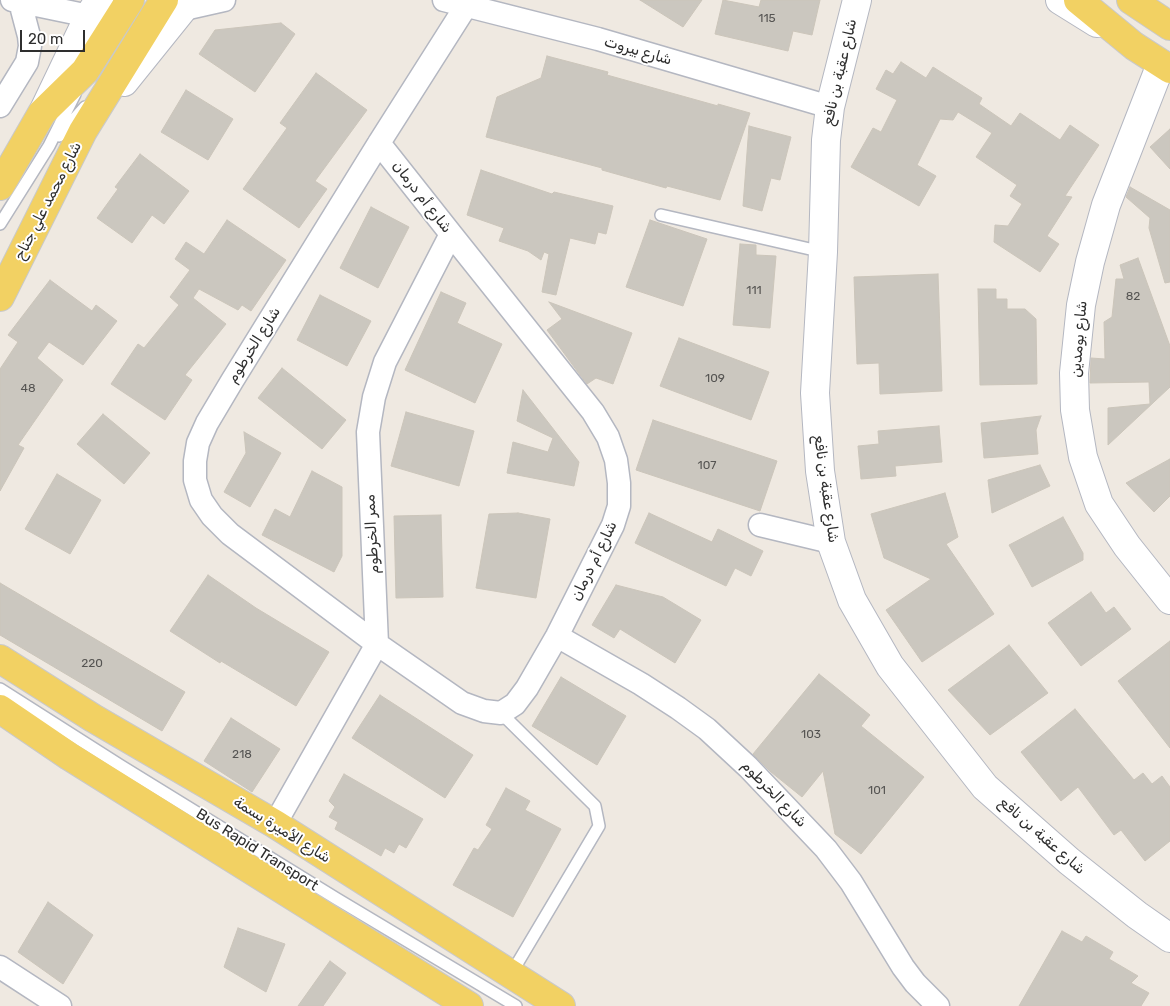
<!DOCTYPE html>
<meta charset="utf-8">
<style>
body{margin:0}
#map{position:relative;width:1170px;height:1006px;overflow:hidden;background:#efe9e1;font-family:Rubik,sans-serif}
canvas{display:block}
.scale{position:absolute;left:20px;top:30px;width:65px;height:22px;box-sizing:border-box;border:2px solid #2e2e2e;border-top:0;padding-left:6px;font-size:15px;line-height:18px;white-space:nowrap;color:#2e2e2e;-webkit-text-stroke:4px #fff;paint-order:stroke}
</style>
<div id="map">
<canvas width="1170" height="1006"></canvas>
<div class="scale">20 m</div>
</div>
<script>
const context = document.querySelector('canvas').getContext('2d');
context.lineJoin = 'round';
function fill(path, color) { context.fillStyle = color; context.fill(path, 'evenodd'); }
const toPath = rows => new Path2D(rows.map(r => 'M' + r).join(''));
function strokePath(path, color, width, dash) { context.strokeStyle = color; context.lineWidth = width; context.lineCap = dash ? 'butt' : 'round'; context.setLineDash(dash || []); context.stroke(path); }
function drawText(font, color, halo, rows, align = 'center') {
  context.font = font + ' Rubik,"Noto Naskh Arabic",sans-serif'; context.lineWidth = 4; context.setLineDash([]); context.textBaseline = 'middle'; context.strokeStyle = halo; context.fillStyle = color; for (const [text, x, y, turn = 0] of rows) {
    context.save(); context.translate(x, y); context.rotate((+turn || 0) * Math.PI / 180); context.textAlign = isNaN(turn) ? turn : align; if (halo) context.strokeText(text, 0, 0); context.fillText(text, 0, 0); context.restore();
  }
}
const building = toPath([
 [640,0,702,0,683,27,640,0],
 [723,0,759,7,761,0,820,0,812,35,793,31,788,51,715,34,723,0],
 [281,23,295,34,255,92,199,54,215,30,281,23],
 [547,56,608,72,607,75,718,106,718,104,750,113,720,200,667,186,666,188,602,170,602,168,486,137,497,97,541,78,547,56],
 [901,62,926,78,933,67,982,98,979,104,1011,126,1020,113,1060,140,1070,125,1099,145,1065,196,1072,197,1047,236,1059,244,1040,272,994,242,995,225,1008,226,1022,204,1010,196,1017,185,976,157,992,133,958,112,953,120,940,119,917,165,936,176,919,206,851,167,873,128,881,132,897,100,876,89,886,70,893,74,901,62],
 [316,73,367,110,315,181,327,189,299,228,243,189,287,128,280,123,316,73],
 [186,90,233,119,208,160,161,132,186,90],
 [749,126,791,137,780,180,771,178,762,211,743,206,749,126],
 [1170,129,1170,169,1150,147,1170,129],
 [140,154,189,191,164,224,152,215,132,243,97,218,118,189,115,187,140,154],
 [481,170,552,194,554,192,613,206,606,234,598,232,595,244,570,238,556,295,542,292,549,254,544,252,541,260,528,251,499,241,504,228,467,215,481,170],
 [1130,187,1170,210,1170,282,1165,283,1149,228,1150,218,1126,197,1130,187],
 [371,207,409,227,378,288,340,268,371,207],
 [227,220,286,260,251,311,242,305,238,310,199,289,193,298,226,324,185,375,192,380,165,420,111,384,138,344,144,348,179,305,170,297,190,270,175,259,186,242,204,254,227,220],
 [650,220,707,239,683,306,626,287,650,220],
 [740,244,756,245,756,255,776,256,770,328,733,325,740,244],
 [1138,258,1170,346,1170,387,1108,445,1108,408,1150,404,1149,382,1090,383,1091,358,1105,359,1104,322,1112,317,1116,279,1124,279,1120,265,1138,258],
 [938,274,942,391,880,394,879,363,857,364,854,277,938,274],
 [50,280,92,311,96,305,117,321,83,365,49,342,37,358,63,380,18,445,24,448,0,491,0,369,18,342,8,335,50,280],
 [978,289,996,289,996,299,1007,299,1007,309,1025,309,1036,319,1037,384,980,385,978,289],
 [441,292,466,303,457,323,502,344,475,403,405,370,441,292],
 [320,295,371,321,347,366,297,340,320,295],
 [549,302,632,333,613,384,596,378,587,384,580,375,547,330,562,319,549,302],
 [679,338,769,372,751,420,660,386,679,338],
 [282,368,346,420,322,449,258,398,282,368],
 [523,390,579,462,574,486,507,473,513,442,548,452,553,438,517,421,523,390],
 [406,412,474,431,459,486,391,466,406,412],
 [103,414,150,453,124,484,77,444,103,414],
 [1041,416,1036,430,1038,454,984,458,981,423,1041,416],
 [653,420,777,461,760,511,636,470,653,420],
 [939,426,942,462,895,466,896,476,861,479,858,446,879,444,878,431,939,426],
 [244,432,281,453,250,507,224,492,246,453,244,432],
 [1170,459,1170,496,1154,512,1126,483,1170,459],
 [1040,465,1050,486,992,513,988,480,1040,465],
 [312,471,342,487,342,556,334,572,262,535,275,509,290,517,312,471],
 [57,474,101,500,70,554,25,529,57,474],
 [945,493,958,537,946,544,994,614,922,662,886,610,931,579,884,558,871,514,945,493],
 [518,513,550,519,536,598,476,588,489,514,518,513],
 [649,513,712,542,718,529,763,551,751,576,735,568,726,586,635,543,649,513],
 [441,515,443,597,396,598,394,516,441,515],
 [1063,517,1083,553,1083,560,1032,587,1009,545,1063,517],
 [208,575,256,608,329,652,296,706,221,661,220,663,170,631,208,575],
 [0,583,185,692,162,731,0,635,0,583],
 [616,585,663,597,701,620,675,663,620,629,614,638,592,625,616,585],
 [1091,592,1106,613,1114,607,1131,629,1081,666,1048,623,1091,592],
 [1170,641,1170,748,1118,681,1170,641],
 [1009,645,1048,693,990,735,948,690,1009,645],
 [819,674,870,715,861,726,924,777,861,854,835,834,823,771,802,797,771,772,753,754,819,674],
 [561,677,626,716,597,765,532,726,561,677],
 [380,695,473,755,445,798,352,738,380,695],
 [1075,709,1134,780,1143,773,1152,784,1162,776,1170,787,1170,841,1145,861,1121,830,1114,835,1078,787,1061,801,1021,752,1075,709],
 [231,718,280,749,252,792,204,761,231,718],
 [344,774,423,819,406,848,399,844,394,853,385,848,381,856,335,829,338,822,329,817,335,807,329,801,344,774],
 [506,788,530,801,525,810,561,829,513,917,453,885,474,848,478,850,492,829,486,825,506,788],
 [48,902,93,935,63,984,18,952,48,902],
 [238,928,285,944,266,992,224,967,238,928],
 [1062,931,1082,942,1086,936,1113,952,1109,959,1138,976,1131,983,1149,993,1141,1006,1019,1006,1062,931],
 [330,961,346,973,323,1006,298,1006,330,961]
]);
fill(building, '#cbc7bf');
strokePath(building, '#cbc5ba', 1);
const lane = toPath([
 [59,136,85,107],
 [661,215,823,252],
 [0,224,49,146,75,94],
 [0,689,121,766,337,899,516,1006],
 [501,713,595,806,599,826,511,974]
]);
const street = toPath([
 [12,0,89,16],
 [444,0,598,39,830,107],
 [184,9,224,0],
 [0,106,27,62,30,46,29,36,20,2],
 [379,143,451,234,593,412,608,437,616,460,619,483,619,506,613,525,557,636,527,688,515,704,501,713,484,711,462,703,377,644,230,534,212,516,201,500,195,480,195,461,198,443,207,423,232,381,379,143,466,6],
 [760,525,831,542],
 [557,636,641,684,678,708,707,729,748,767,826,849,851,882,903,967,915,983,938,1006],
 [275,824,377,644,368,432,374,397,385,362,451,234],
 [0,967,60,1006]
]);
const secondary = toPath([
 [857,0,830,107,826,140,823,252,815,393,820,471,831,542,852,600,890,666,985,787,1069,861,1137,915,1170,938],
 [1060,0,1097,23],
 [1161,64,1106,205,1090,262,1081,305,1074,373,1075,410,1083,457,1099,504,1127,546,1170,600],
 [124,82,190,0],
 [44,110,89,16,99,0]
]);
const primary = toPath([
 [1078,0,1134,46,1170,69],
 [1131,0,1170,26],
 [0,186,42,113,85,71,130,0],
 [0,297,83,131,164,0],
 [0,659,93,718,275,824,561,1006],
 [0,709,69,756,469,1006]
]);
strokePath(lane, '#b4b7c1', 14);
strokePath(street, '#b4b7c1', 25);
strokePath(secondary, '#b4b7c1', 30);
strokePath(primary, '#c9c9c9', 30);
strokePath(lane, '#fff', 11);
strokePath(street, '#fff', 22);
strokePath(secondary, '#fff', 28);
strokePath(primary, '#f2d163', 28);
drawText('12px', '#555452', null, [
 ["115",767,19],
 ["111",754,291],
 ["82",1133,297],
 ["109",715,379],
 ["48",28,389],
 ["107",707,466],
 ["220",92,664],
 ["103",811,735],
 ["218",242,755],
 ["101",877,791]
]);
drawText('15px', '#2e2e2e', '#fff', [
 ["شارع بيروت",638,51,16],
 ["شارع عقبة بن نافع",840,72,-77],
 ["شارع أم درمان",422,197,52],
 ["شارع محمد علي جناح",48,201,-63],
 ["شارع بومدين",1079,339,-85],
 ["شارع الخرطوم",254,345,-58],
 ["شارع عقبة بن نافع",826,489,82],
 ["ممر الخرطوم",372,534,-93],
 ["شارع أم درمان",594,561,-64],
 ["شارع الخرطوم",774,794,46],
 ["شارع الأميرة بسمة",282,830,32],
 ["شارع عقبة بن نافع",1042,836,41],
 ["Bus Rapid Transport",257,850,32]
]);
</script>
